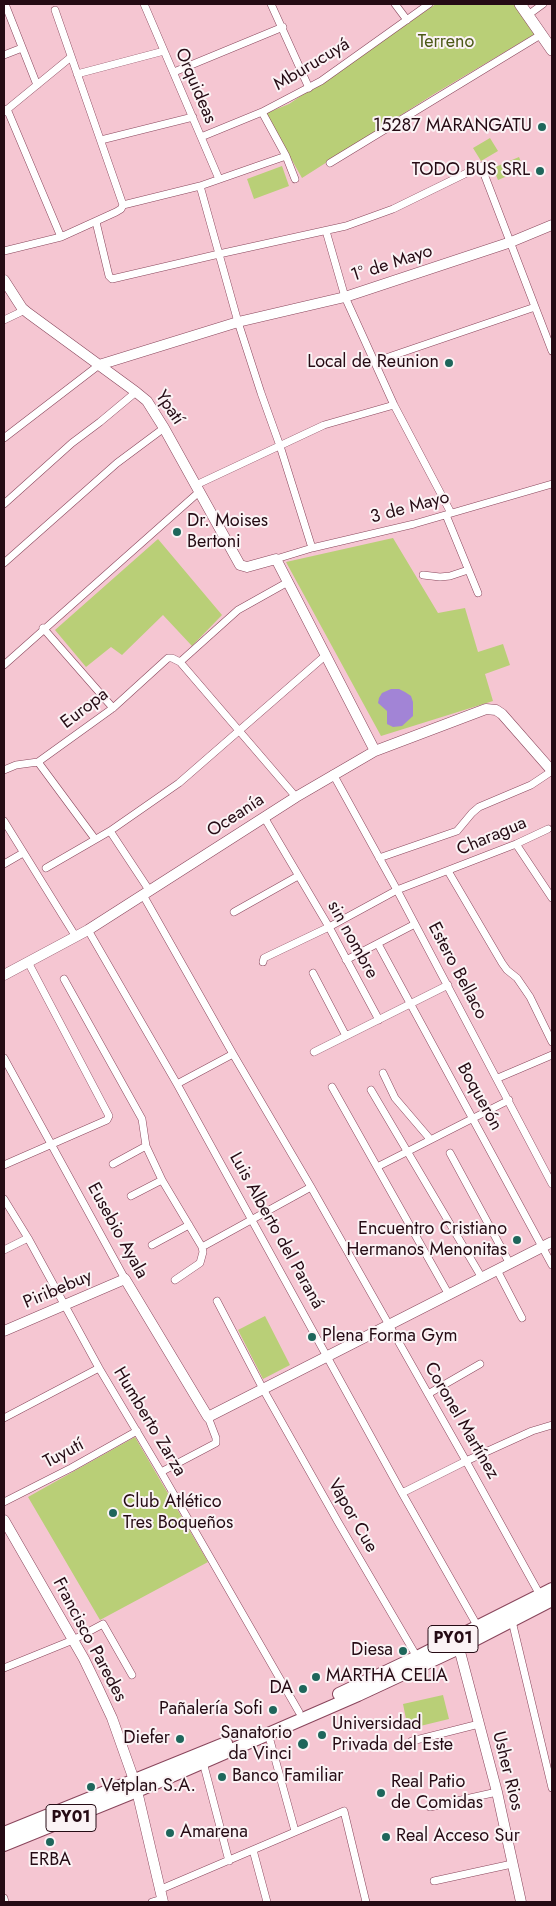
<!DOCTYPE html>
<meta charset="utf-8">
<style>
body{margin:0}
#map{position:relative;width:556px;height:1906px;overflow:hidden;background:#f5c6d2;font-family:Jost,sans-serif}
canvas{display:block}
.frame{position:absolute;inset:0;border:5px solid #250b14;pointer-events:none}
</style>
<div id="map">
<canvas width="556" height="1906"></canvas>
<div class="frame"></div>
</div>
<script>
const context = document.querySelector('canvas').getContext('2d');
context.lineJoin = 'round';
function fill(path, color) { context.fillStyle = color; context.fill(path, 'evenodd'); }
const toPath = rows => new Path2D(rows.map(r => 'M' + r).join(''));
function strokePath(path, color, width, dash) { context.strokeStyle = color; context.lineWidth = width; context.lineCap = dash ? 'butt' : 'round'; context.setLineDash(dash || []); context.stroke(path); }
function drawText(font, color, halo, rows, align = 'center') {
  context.font = font + ' Jost,sans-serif'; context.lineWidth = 4; context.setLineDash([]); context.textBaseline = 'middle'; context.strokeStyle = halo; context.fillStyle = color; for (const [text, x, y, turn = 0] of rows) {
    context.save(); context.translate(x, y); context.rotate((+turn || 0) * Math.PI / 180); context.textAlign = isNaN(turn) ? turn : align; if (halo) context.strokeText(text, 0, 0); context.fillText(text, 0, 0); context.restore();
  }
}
fill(toPath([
 [436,4,517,4,535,34,434,94,302,178,267,116,267,113,289,104],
 [490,138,498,151,481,161,473,148],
 [519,157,524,169,498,180,493,168],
 [282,166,289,186,254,199,247,179],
 [393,538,438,613,465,608,478,652,503,644,510,665,485,674,493,701,381,736,286,562],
 [158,539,222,615,192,646,163,615,122,655,111,647,86,667,55,630],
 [265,1316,290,1365,263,1379,238,1330],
 [135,1437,208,1562,100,1620,28,1497],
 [443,1695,449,1719,408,1729,403,1704]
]), '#b9cf77');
fill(toPath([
 [391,689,399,689,405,692,411,696,413,702,413,716,402,726,393,727,387,724,387,711,378,703,379,698,382,693]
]), '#a284d6');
const street = toPath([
 [5,4,37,85],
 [144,4,219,179],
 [271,4,309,88],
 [395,4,407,20],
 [55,10,123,205],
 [528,15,543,4],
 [4,55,22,48],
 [174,72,283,27],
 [77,74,164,51],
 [7,109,61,237],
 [4,112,71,57],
 [262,112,286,156,295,179],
 [201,137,262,112,321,81,429,4],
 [101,140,193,117],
 [330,163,542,34],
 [200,186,238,322,261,393,280,446,312,548],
 [96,222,109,276,112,279,219,254,346,226,393,209,481,166,552,351],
 [326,231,345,297,394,405,451,513],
 [4,251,61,237,116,212,121,209,123,205,200,186,286,156],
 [4,320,25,310],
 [374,362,535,307],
 [4,438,99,365],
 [196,485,324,425,394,405],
 [4,504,72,443,100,422,136,392],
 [446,515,478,593],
 [276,559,312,548,414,524,552,484],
 [4,563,117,463,164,428],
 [423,575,440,577,450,576,468,570],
 [43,628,113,708],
 [180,662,238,610,288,582],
 [4,665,199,492],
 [38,762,95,839],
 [4,770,16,765,38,762,113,708,168,658,172,658,180,662,296,797],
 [333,774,397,890,552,1184],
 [264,817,329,927,379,1020],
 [4,821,76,937],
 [110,831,149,890],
 [516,844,552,898],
 [379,858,457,831,472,813,479,807,531,785,552,771],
 [4,864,23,853],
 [46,868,110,831,179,783,326,655],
 [448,871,502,963,507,970,517,978,530,997,552,1042],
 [143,895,233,1054,311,1187,466,1461,540,1595],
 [234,912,298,876],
 [88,930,177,1084,402,1493,478,1627],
 [378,944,552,1265],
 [346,960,415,924],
 [263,962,264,958,329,927,397,890,516,844,548,829],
 [313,973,346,1036],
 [64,979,142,1119,146,1146,162,1180,202,1247,203,1252,200,1263,175,1280],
 [314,1052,448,985],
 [4,1058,125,1279],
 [383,1073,395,1098,430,1139],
 [498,1078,552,1055],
 [177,1084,233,1054],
 [332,1087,449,1295],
 [371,1090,482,1278],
 [450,1153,510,1264],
 [113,1164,146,1146],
 [4,1165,107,1120,109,1116,28,962],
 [377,1167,509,1100],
 [131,1196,162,1180],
 [4,1199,28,1238,99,1368,161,1472,299,1712],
 [152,1245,189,1225],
 [202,1247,311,1187],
 [4,1250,28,1238],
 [497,1270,522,1318],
 [217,1301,263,1389,338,1522,417,1657],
 [428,1394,480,1364],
 [4,1418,99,1368],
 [161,1472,216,1443,216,1438,208,1417],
 [402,1493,466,1461,532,1431,552,1425],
 [4,1502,71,1468,137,1431],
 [512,1621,552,1788],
 [4,1668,73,1640,103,1624,132,1675],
 [268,1733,295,1831],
 [412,1741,479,1724],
 [203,1762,229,1861],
 [430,1807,497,1792],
 [253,1850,267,1902],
 [434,1881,512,1864],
 [159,1890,344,1811,366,1902],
 [4,1898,5,1902],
 [152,1902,162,1899]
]);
const secondary = toPath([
 [4,280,22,308,28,313,136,392,147,401,164,428,240,565,247,567,276,559,375,751],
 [99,365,238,322,345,297,511,242,552,225],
 [4,975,88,930,296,797,375,751,486,709,496,710,502,714,552,771],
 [4,1331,125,1279,208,1417,552,1242],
 [4,1520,84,1659,98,1688,112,1718,134,1780],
 [459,1648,497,1792,521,1902],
 [137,1791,163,1902]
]);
const primary = toPath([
 [520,4,552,50]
]);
const highway = toPath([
 [339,1694,417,1657,552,1589],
 [4,1833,226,1743],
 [4,1845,137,1791,358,1695,459,1648,552,1600]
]);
strokePath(street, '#89465c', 8);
strokePath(secondary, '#89465c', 11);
strokePath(primary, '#89465c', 12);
strokePath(highway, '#89465c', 14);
strokePath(street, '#fff', 7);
strokePath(secondary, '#fff', 10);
strokePath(primary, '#fff', 11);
strokePath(highway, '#fff', 12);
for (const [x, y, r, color] of [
 [542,127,5,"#1e665b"],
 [540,171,5,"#1e665b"],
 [449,363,5,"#1e665b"],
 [177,532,5,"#1e665b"],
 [517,1240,5,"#1e665b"],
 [312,1337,5,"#1e665b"],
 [113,1513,5,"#1e665b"],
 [403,1651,5,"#1e665b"],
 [316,1677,5,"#1e665b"],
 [303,1689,5,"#1e665b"],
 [273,1710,5,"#1e665b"],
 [322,1735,5,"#1e665b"],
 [180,1739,5,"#1e665b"],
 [303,1744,6,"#1e665b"],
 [222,1777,5,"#1e665b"],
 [91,1787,5,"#1e665b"],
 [381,1793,5,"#1e665b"],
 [170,1833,5,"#1e665b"],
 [386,1837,5,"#1e665b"],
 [50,1842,5,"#1e665b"]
]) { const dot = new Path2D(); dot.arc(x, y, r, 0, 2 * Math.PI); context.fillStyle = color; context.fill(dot); strokePath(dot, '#fbf3f5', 2); }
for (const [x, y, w] of [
 [453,1639,50],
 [71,1818,50]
]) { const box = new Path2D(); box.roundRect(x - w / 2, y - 13.5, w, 27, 4); context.fillStyle = '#fbf3f5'; context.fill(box); strokePath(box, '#250b14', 1); }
drawText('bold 16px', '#250b14', null, [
 ["PY01",453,1639],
 ["PY01",71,1818]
]);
drawText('18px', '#4c5a17', '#fbf3f5', [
 ["Terreno",446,43]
]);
drawText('18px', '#250b14', '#fbf3f5', [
 ["Mburucuyá",312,65,-31],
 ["Orquideas",195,86,67],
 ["1º de Mayo",392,264,-18],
 ["Ypatí",169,408,56],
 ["3 de Mayo",410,508,-15],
 ["Europa",85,709,-37],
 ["Oceanía",236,816,-33],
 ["Charagua",492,837,-23],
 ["sin nombre",352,940,61],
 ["Estero Bellaco",457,971,62],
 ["Boquerón",479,1097,61],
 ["Eusebio Ayala",117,1231,61],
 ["Luis Alberto del Paraná",276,1231,61],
 ["Piribebuy",58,1290,-23],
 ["Coronel Martínez",461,1421,60],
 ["Humberto Zarza",149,1422,59],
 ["Tuyutí",64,1454,-28],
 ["Vapor Cue",352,1516,60],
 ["Francisco Paredes",89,1640,62],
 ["Usher Rios",507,1771,76]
]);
drawText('18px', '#250b14', '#fbf3f5', [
 ["15287 MARANGATU",532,127,"right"],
 ["TODO BUS SRL",530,171,"right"],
 ["Local de Reunion",439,363,"right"],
 ["Dr. Moises",187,522],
 ["Bertoni",187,543],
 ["Encuentro Cristiano",507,1230,"right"],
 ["Hermanos Menonitas",507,1251,"right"],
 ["Plena Forma Gym",322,1337],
 ["Club Atlético",123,1503],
 ["Tres Boqueños",123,1524],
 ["Diesa",393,1651,"right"],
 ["MARTHA CELIA",326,1677],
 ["DA",293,1689,"right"],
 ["Pañalería Sofi",263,1710,"right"],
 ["Universidad",332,1725],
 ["Privada del Este",332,1746],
 ["Sanatorio",292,1734,"right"],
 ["da Vinci",292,1755,"right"],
 ["Diefer",170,1739,"right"],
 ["Banco Familiar",232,1777],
 ["Real Patio",391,1783],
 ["de Comidas",391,1804],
 ["Vetplan S.A.",101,1787],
 ["Amarena",180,1833],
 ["Real Acceso Sur",396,1837],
 ["ERBA",50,1861,"center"]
], 'left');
</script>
